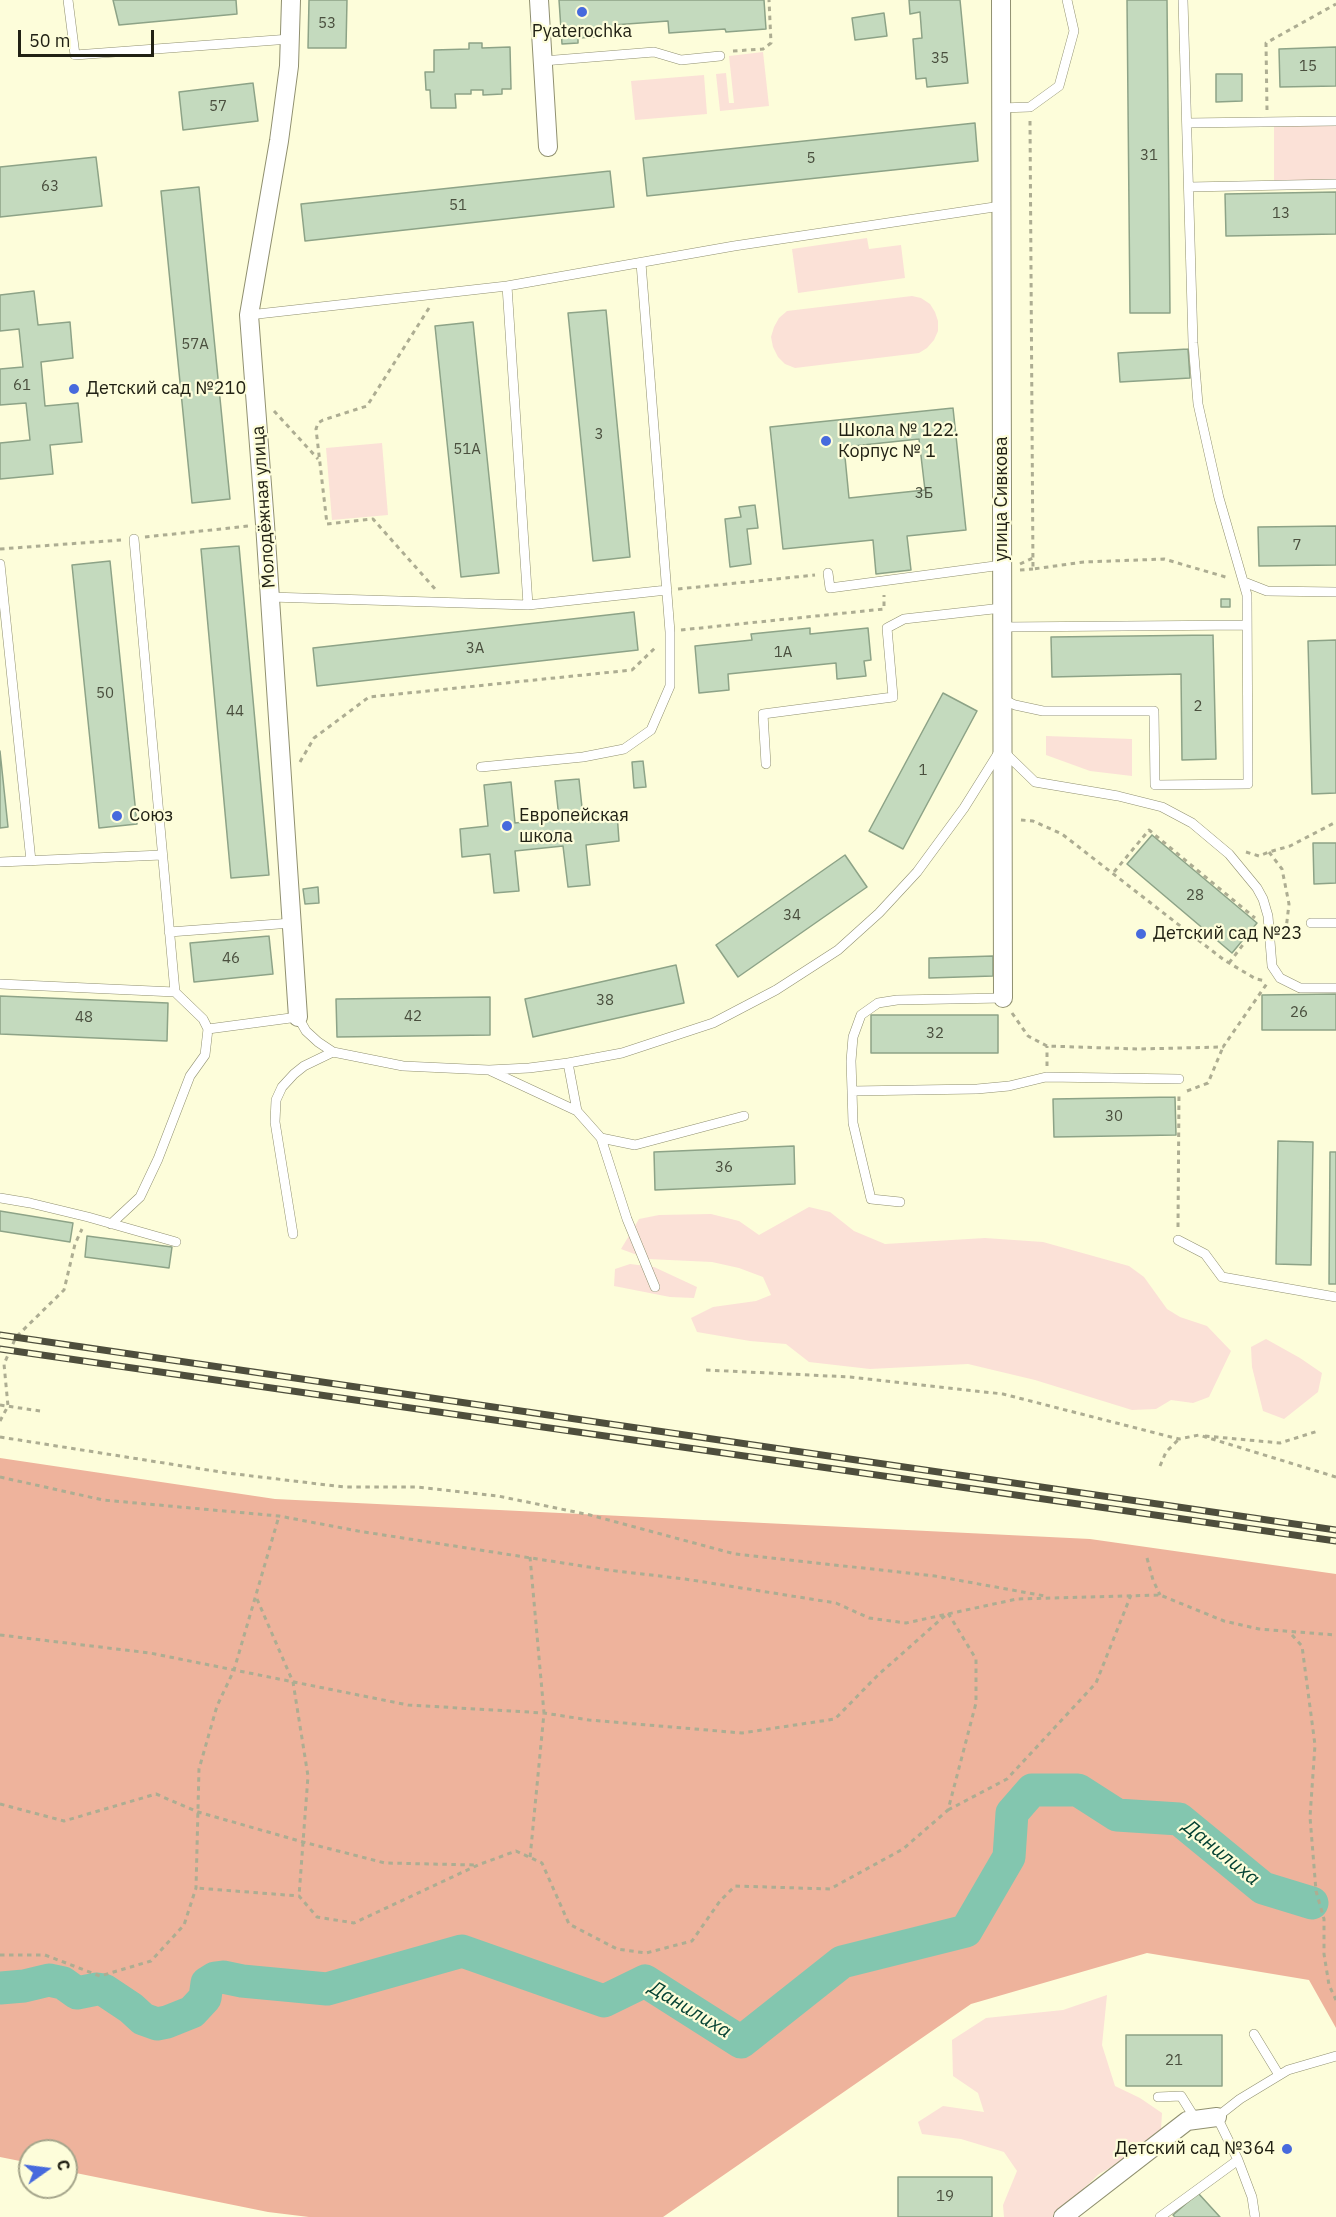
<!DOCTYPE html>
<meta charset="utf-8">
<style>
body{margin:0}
#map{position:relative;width:1336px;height:2217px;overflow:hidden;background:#fdfdda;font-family:"IBM Plex Sans",sans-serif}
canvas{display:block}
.north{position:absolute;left:18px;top:2139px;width:60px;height:60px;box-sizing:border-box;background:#fdfdda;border:2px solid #a5a58b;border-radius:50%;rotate:76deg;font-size:16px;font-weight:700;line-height:24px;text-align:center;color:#212114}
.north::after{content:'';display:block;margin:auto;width:21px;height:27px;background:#476add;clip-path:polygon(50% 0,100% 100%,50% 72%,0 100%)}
.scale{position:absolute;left:18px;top:30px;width:136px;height:27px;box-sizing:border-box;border:3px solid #212114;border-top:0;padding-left:8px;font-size:18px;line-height:21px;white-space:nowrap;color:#212114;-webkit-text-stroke:4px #fdfdda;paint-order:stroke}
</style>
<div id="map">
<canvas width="1336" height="2217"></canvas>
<div class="north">С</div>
<div class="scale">50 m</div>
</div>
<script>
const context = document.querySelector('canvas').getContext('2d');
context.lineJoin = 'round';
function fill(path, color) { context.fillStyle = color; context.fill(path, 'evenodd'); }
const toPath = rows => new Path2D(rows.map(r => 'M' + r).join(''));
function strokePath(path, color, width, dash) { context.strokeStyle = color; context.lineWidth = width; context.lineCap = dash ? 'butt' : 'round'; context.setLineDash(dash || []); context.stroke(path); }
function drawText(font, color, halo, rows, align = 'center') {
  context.font = font + ' "IBM Plex Sans",sans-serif'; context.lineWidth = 4.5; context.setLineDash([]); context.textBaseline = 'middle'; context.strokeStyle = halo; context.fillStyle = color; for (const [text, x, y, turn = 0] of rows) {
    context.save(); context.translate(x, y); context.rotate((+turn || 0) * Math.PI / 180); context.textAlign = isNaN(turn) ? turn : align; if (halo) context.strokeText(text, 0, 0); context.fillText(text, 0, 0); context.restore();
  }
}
fill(toPath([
 [763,52,769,106,720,111,716,74,726,73,729,103,734,103,729,56],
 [704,75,707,114,635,120,631,81],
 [1336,121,1336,184,1274,185,1274,122],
 [867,238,869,249,901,245,905,278,798,293,792,249],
 [912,296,921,298,930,304,935,312,938,321,938,331,934,340,927,348,919,353,795,368,785,364,778,357,773,347,771,337,774,327,779,318,787,311],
 [382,443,388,515,332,520,326,448],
 [1046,736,1132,739,1132,776,1090,771,1046,755],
 [809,1207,830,1212,854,1231,885,1244,985,1238,1043,1242,1129,1266,1144,1277,1167,1309,1180,1317,1207,1326,1231,1351,1209,1397,1193,1403,1171,1400,1156,1409,1132,1410,1035,1380,968,1364,870,1369,809,1362,786,1344,750,1341,697,1332,691,1318,713,1307,756,1301,771,1295,763,1277,739,1268,712,1262,648,1259,621,1249,639,1219,659,1215,711,1214,739,1221,759,1235],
 [630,1264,654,1267,697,1287,694,1298,670,1297,614,1286,615,1269],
 [1266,1339,1300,1358,1322,1373,1318,1392,1284,1419,1263,1411,1252,1367,1251,1347],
 [1107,1995,1102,2045,1115,2086,1140,2098,1162,2113,1161,2129,1136,2153,1099,2174,1054,2217,1004,2217,1003,2205,1017,2171,1004,2152,961,2139,922,2134,918,2122,943,2106,984,2112,978,2093,953,2076,952,2040,986,2018,1063,2010]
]), '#fbe1d7');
fill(toPath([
 [0,1458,275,1499,1090,1539,1336,1574,1336,2028,1309,1980,1147,1953,971,2004,663,2217,309,2217,268,2212,66,2171,66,2151,30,2151,30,2163,0,2157]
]), '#eeb39c');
strokePath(toPath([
 [0,1988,24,1986,49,1980,63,1983,77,1993,97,1989,104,1990,131,2008,143,2019,157,2024,167,2022,192,2012,205,1998,207,1983,215,1978,223,1977,242,1981,327,1989,462,1951,604,2001,645,1981,741,2042,842,1962,966,1931,1009,1857,1012,1813,1032,1790,1078,1790,1117,1815,1179,1819,1263,1888,1312,1903]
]), '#83c6af', 33);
const building = toPath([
 [113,0,236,0,237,14,119,25,113,0],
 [309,0,347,0,346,48,308,48,309,0],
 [559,0,764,0,766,29,726,32,725,29,669,33,668,21,613,25,613,36,578,38,578,43,562,44,559,0],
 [909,0,960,0,968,83,927,87,926,78,916,79,913,39,922,38,920,12,910,14,909,0],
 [1127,0,1167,0,1170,313,1130,313,1127,0],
 [884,13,887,36,855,40,852,18,884,13],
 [469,43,482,43,482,48,510,47,511,89,502,89,502,94,483,95,483,90,471,90,471,94,455,94,456,108,431,108,430,90,426,90,425,72,434,72,434,50,469,49,469,43],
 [1336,47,1336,86,1280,87,1279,49,1336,47],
 [1216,74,1242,74,1242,101,1216,102,1216,74],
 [253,83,258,121,183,130,179,92,253,83],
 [975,123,978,161,647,196,643,158,975,123],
 [96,157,102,206,0,217,0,167,96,157],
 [610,171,614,207,305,241,301,204,610,171],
 [199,187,230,499,192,503,161,191,199,187],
 [1336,192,1336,234,1226,236,1225,194,1336,192],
 [34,291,38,325,70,322,73,358,41,362,45,406,78,403,82,442,50,445,53,474,0,479,0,443,30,440,26,403,0,405,0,369,23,367,19,329,0,331,0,295,34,291],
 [606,310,630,557,593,561,568,313,606,310],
 [473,322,499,573,461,577,435,326,473,322],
 [1188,349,1190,378,1120,382,1118,353,1188,349],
 [953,408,966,530,907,536,911,570,876,574,873,540,783,549,770,427,953,408],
 [919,439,925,490,849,498,844,447,919,439],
 [755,505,758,528,747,529,751,564,730,567,725,519,741,517,739,507,755,505],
 [1336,526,1336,565,1259,566,1258,527,1336,526],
 [239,546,269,875,231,878,201,549,239,546],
 [110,561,137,824,99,828,72,565,110,561],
 [1221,599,1230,599,1230,607,1221,607,1221,599],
 [634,612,638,650,317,686,313,648,634,612],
 [810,628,810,634,868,628,871,660,864,661,866,676,837,679,836,663,728,674,729,690,699,693,695,646,752,640,751,634,810,628],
 [1213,635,1216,759,1182,760,1181,674,1052,677,1051,637,1213,635],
 [1336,640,1336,793,1312,794,1308,641,1336,640],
 [943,693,977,711,903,849,869,831,943,693],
 [0,751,8,827,0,828,0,751],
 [643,761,646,787,634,788,632,762,643,761],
 [579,779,583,817,617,813,619,841,586,845,590,885,568,887,563,846,515,851,519,891,494,893,490,854,462,857,460,829,488,826,484,785,511,782,515,823,559,818,555,781,579,779],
 [1152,835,1257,923,1232,953,1127,864,1152,835],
 [1313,843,1336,843,1336,883,1314,884,1313,843],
 [845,855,867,887,738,977,716,945,845,855],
 [318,887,319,903,305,904,303,889,318,887],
 [269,936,273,974,194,982,190,943,269,936],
 [993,956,993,976,929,978,929,958,993,956],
 [676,965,684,1003,533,1037,525,999,676,965],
 [1336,994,1336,1030,1262,1030,1262,995,1336,994],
 [0,996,168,1003,167,1041,0,1034,0,996],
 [490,997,490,1035,337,1037,336,999,490,997],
 [871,1015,998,1015,998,1053,871,1053,871,1015],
 [1175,1097,1176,1135,1054,1137,1053,1099,1175,1097],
 [1278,1141,1313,1142,1311,1265,1276,1264,1278,1141],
 [794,1146,795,1184,655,1190,654,1152,794,1146],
 [1330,1152,1336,1152,1336,1284,1329,1284,1330,1152],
 [0,1211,73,1223,70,1242,0,1231,0,1211],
 [87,1236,172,1247,169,1268,85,1257,87,1236],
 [1126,2035,1222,2035,1222,2086,1126,2086,1126,2035],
 [898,2177,992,2177,992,2217,898,2217,898,2177],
 [1198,2193,1220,2217,1175,2217,1173,2215,1198,2193]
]);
fill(building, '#c4dabe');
strokePath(building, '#8da387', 1.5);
const service = toPath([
 [68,0,75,55,290,39],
 [543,61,654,52,681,60,720,56],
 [1001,108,1030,107,1059,86,1074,31,1067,0],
 [1187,123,1336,121],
 [1189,187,1336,184],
 [507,286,528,605],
 [249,315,507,286,734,246,1001,206],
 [134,539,175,992],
 [0,564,31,861],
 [828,573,830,588,1002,565],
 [1244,582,1267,591,1336,592],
 [270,597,528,605,667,590],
 [1002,627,1247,625],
 [1002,699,1015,705,1043,711,1154,711,1155,785,1248,784,1247,595,1219,498,1198,404,1193,343,1183,0],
 [766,764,763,714,893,697,887,628,904,619,1002,608],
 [481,767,583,757,624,749,651,730,670,686,670,632,641,263],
 [0,862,162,855],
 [1311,923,1336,923],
 [169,932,292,923],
 [0,984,175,992,203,1019,208,1029,298,1017,306,1031,318,1042,333,1052,403,1066,489,1070,529,1068,568,1063,622,1053,713,1023,776,990,838,950,879,913,917,872,964,808,1001,749,1035,782,1118,796,1162,807,1192,823,1229,854,1257,888,1263,899,1268,916,1272,966,1280,978,1300,988,1336,988],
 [1003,998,897,1000,878,1003,861,1015,853,1037,851,1061,852,1091,977,1089,1009,1086,1046,1077,1179,1079],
 [568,1063,577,1111,601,1138,635,1145,744,1116],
 [491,1071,577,1111],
 [852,1091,853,1123,871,1199,900,1202],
 [601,1138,627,1219,655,1287],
 [0,1198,30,1203,88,1217,176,1242],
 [111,1224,140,1197,158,1159,190,1076,205,1055,208,1029],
 [293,1234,275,1122,276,1100,282,1087,294,1074,304,1066,333,1052],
 [1178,1240,1205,1254,1222,1277,1336,1297],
 [1254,2034,1279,2075],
 [1158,2097,1181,2096,1196,2120],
 [1160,2217,1238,2160],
 [1255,2217,1252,2197,1238,2160,1217,2117,1240,2099,1288,2070,1336,2056]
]);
const minor = toPath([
 [291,0,289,66,279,141,249,315,265,524,298,1017],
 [539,0,548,147],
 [1001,0,1003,998],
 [1063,2217,1187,2121,1217,2117]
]);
strokePath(service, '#909070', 10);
strokePath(minor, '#909070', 20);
strokePath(toPath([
 [733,51,763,49,771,43,769,0],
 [1267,110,1266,43,1336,4],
 [1030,121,1033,569,1084,562,1164,559,1229,578],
 [429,308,367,406,323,420,318,423,316,429,327,524,373,519,436,590],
 [274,411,318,459],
 [145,537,249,526],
 [0,549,121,540],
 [1020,564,1033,558],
 [1020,570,1033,569],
 [678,589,815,575],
 [681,630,884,609,884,595],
 [300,762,314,738,369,697,632,670,657,646],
 [1021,820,1033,821,1062,834,1224,960,1256,979,1266,981],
 [1246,852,1259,856,1269,852,1290,846,1336,822],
 [1269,852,1282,869,1289,904,1285,938],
 [1114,872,1149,830,1255,918],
 [1229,963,1255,929],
 [1012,1013,1028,1036,1047,1046,1138,1049,1223,1047,1268,982],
 [1047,1066,1047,1046],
 [1187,1091,1208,1083,1223,1047],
 [1178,1227,1179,1093],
 [706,1370,850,1377,1003,1394,1179,1439,1199,1435,1336,1477],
 [0,1405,40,1411],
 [0,1421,8,1406,4,1364,16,1337,64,1290,75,1244,82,1229],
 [1205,1436,1280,1443,1318,1431],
 [0,1437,227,1473,344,1487,416,1487,498,1496,590,1515,735,1554,935,1576,1045,1596],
 [1160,1466,1166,1452,1179,1439],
 [0,1477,103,1500,279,1516,358,1531,608,1570,685,1579,836,1603,869,1618,906,1623,1017,1599,1160,1595,1224,1621,1259,1629,1336,1635],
 [530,1557,544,1713,530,1858],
 [1147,1558,1153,1580,1160,1595],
 [257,1599,293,1682,308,1776,299,1896],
 [0,1635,150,1653,408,1705,544,1713,589,1720,742,1733,835,1719,878,1675,948,1613,976,1659,976,1703,948,1810,903,1849,830,1889,735,1886,720,1901,692,1941,646,1953,617,1949,569,1924,542,1863,516,1851,478,1865,354,1923,317,1917,299,1896,196,1888],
 [1292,1635,1302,1646,1315,1745,1310,1817,1316,1891,1324,1919,1324,1954,1329,1985,1336,2000],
 [0,1804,64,1821,156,1794,198,1812,303,1842,385,1863,476,1865],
 [948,1810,1007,1779,1096,1683,1131,1595],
 [0,1955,45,1955,100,1976,151,1961,184,1925,196,1888,199,1769,217,1706,234,1670,279,1516]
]), '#adad92', 3, [4.5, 4.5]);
strokePath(service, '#fff', 9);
strokePath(minor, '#fff', 18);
const rail = toPath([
 [0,1335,1336,1530],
 [0,1349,1336,1541]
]);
strokePath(rail, '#4e4e3c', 7);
strokePath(rail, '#fdfdda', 4.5, [14]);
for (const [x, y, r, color] of [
 [582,12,6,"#476add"],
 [74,389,6,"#476add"],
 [826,441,6,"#476add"],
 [117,816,6,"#476add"],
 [507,826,6,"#476add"],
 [1141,934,6,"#476add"],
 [1287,2149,6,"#476add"]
]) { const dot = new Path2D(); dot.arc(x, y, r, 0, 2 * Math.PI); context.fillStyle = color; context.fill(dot); strokePath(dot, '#fdfdda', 2); }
drawText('15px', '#4a4f3e', null, [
 ["53",327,24],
 ["35",940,59],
 ["15",1308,67],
 ["57",218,107],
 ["31",1149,156],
 ["5",811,159],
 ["63",50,187],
 ["51",458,206],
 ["13",1281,214],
 ["57А",195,345],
 ["61",22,386],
 ["3",599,435],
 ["51А",467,450],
 ["3Б",924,494],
 ["7",1297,546],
 ["3А",475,649],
 ["1А",783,653],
 ["50",105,694],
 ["2",1198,707],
 ["44",235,712],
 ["1",923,771],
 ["28",1195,896],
 ["34",792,916],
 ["46",231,959],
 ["38",605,1001],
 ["26",1299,1013],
 ["42",413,1017],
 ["48",84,1018],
 ["32",935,1034],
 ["30",1114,1117],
 ["36",724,1168],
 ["21",1174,2061],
 ["19",945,2197]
]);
drawText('18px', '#212114', '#fdfdda', [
 ["Pyaterochka",582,32,"center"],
 ["Детский сад №210",86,389],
 ["Школа № 122.",838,431],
 ["Корпус № 1",838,452],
 ["Союз",129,816],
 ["Европейская",519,816],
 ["школа",519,837],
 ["Детский сад №23",1153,934],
 ["Детский сад №364",1275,2149,"right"]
], 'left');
drawText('18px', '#212114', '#fdfdda', [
 ["улица Сивкова",1002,499,-90],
 ["Молодёжная улица",264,507,-94]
]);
drawText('italic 20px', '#054233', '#fdfdda', [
 ["Данилиха",1221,1853,39],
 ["Данилиха",690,2010,31]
]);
</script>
